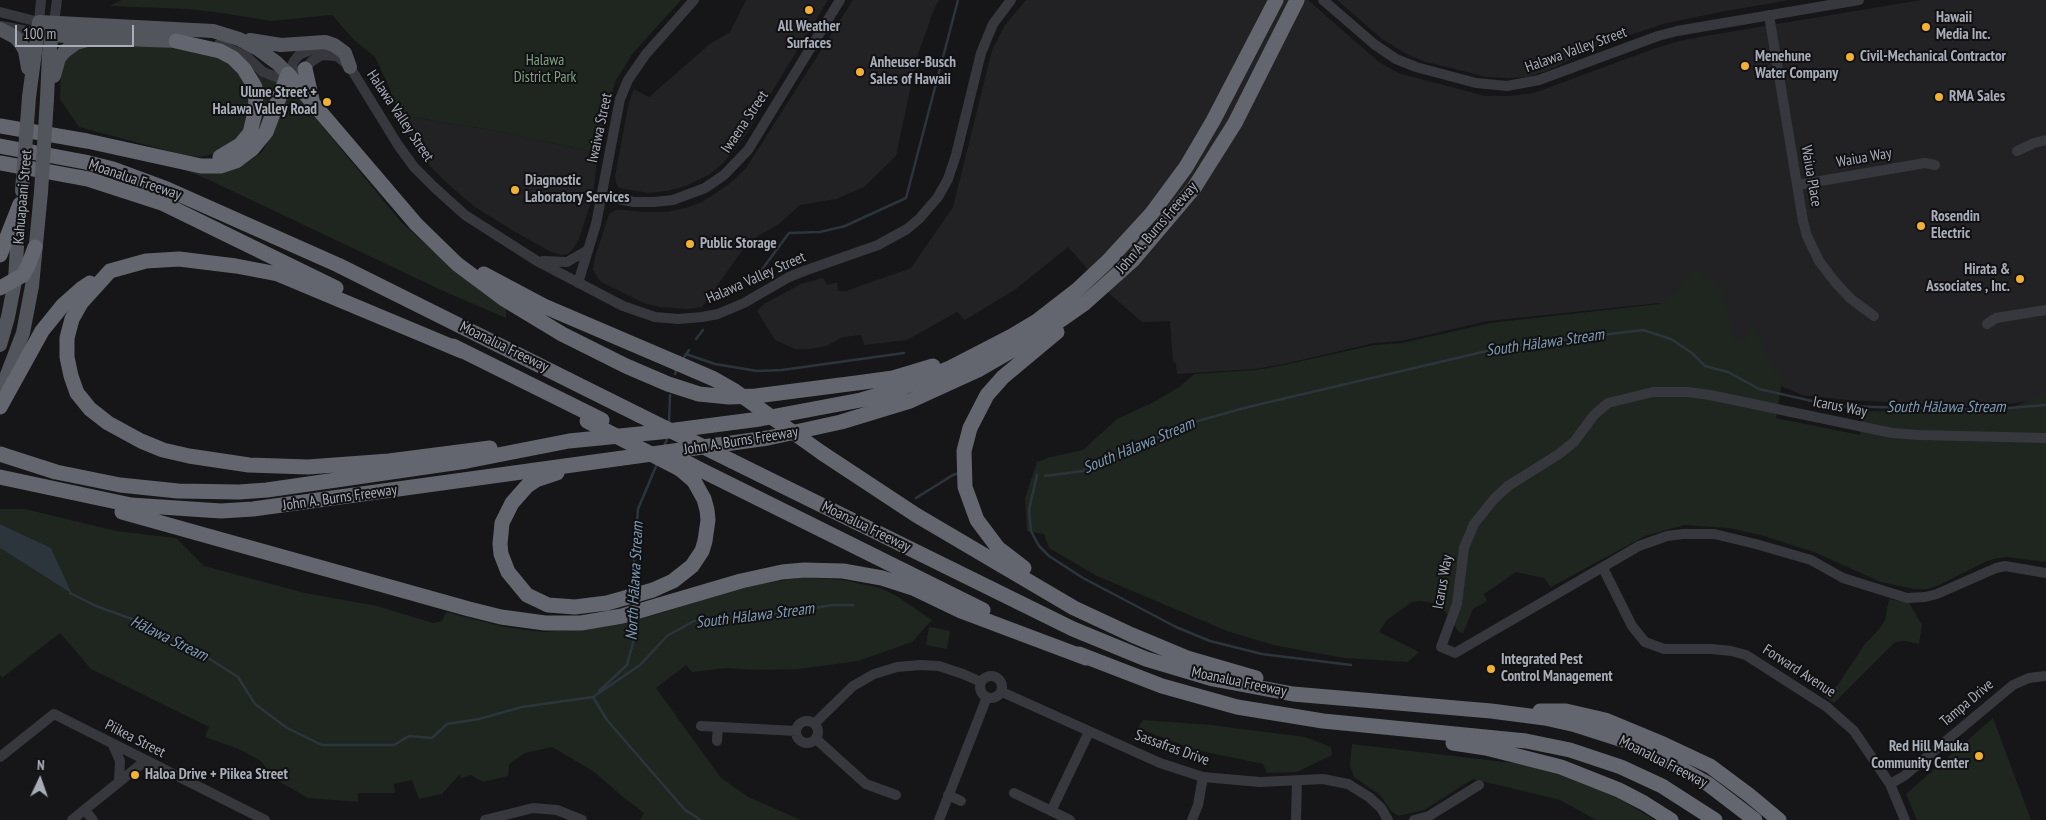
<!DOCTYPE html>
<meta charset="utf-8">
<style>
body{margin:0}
#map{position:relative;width:2046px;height:820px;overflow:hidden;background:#161618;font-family:"PT Sans Narrow",sans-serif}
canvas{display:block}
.north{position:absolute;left:15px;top:755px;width:50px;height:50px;-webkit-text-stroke:4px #111113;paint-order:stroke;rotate:3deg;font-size:14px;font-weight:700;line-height:20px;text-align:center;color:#a8adb8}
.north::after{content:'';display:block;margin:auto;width:18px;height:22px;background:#a8adb8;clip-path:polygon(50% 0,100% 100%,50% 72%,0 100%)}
.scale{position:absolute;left:15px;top:25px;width:119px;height:22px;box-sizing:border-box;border:2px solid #a8adb8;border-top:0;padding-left:6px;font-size:15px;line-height:18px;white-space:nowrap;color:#a8adb8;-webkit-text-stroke:4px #111113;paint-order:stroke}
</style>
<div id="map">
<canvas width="2046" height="820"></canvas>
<div class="north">N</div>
<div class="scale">100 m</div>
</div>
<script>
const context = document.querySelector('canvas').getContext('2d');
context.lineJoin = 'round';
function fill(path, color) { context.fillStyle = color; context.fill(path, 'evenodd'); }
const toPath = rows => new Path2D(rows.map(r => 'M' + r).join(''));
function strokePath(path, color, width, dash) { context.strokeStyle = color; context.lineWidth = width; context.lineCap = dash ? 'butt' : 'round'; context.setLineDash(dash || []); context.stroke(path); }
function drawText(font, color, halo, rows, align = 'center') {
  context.font = font + ' "PT Sans Narrow",sans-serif'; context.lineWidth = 4; context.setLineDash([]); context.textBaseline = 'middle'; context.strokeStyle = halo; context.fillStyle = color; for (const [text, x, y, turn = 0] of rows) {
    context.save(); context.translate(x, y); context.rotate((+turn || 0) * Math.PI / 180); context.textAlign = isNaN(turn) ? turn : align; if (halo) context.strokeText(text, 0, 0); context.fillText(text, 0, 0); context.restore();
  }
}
fill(toPath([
 [746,0,828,0,748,131,734,151,723,163,710,174,686,186,667,191,649,193,619,188,616,183,615,176,629,102,634,89,649,97,710,44,730,32],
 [853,0,939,0,933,12,917,57,896,156,864,187,836,199,800,205,779,224,749,241,702,307,687,309,660,307,646,304,601,282,593,270,595,257,609,214,615,210,622,210,644,212,667,212,685,208,702,202,728,185,746,168],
 [1026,0,1308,0,1379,62,1398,73,1485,96,1510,96,1534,93,1653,49,1679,41,1705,36,1921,0,2046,0,2046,399,1985,407,1848,400,1802,395,1772,382,1703,319,1660,303,1488,321,1401,341,1374,343,1284,364,1256,369,1177,374,1176,363,1173,362,1170,321,1142,322,1111,295,1068,247,1016,289,965,320,957,312,907,340,864,345,861,335,843,337,826,346,810,349,795,349,775,340,757,311,764,304,801,284,823,278,827,285,837,282,838,291,846,291,911,268,953,207,992,50,1005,25],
 [1337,0,1790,0,1720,12,1663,24,1598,46,1549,70,1527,77,1507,78,1487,77,1426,62,1408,55,1382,39],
 [399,115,497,131,598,153,593,196,579,239,573,249,568,254,561,255,551,252,512,230,475,207,448,184,428,164,410,139]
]), '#222225');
fill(toPath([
 [122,0,681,0,633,53,616,80,607,107,598,153,497,131,399,115,389,87,375,57,354,40,332,15,271,21,222,13,188,9,109,6],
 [90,45,191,48,207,51,236,66,251,96,247,128,225,151,201,157,184,155,79,127,60,99,61,71,64,62,70,54,77,49],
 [256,72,263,78,279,83,265,125,245,145,253,74],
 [295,93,402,223,431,249,506,305,506,318,441,290,207,179,169,164,226,171,246,163,262,152,272,134,285,94],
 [1694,268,1724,293,1734,340,1745,341,1754,323,1771,367,1783,376,1776,418,1860,435,1861,411,1987,413,2003,411,2046,394,2046,562,2007,557,1998,558,1987,561,1939,585,1928,589,1914,589,1881,582,1814,552,1761,535,1729,528,1684,525,1645,536,1551,587,1544,578,1516,572,1484,594,1487,601,1473,609,1463,633,1459,632,1440,604,1421,601,1412,602,1387,620,1379,632,1419,652,1408,662,1344,658,1273,645,1227,631,1097,576,1049,548,1044,534,1027,531,1025,498,1037,462,1051,457,1083,450,1117,419,1154,402,1179,387,1195,374,1256,370,1284,365,1374,345,1402,343,1490,323,1659,304,1677,290],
 [0,509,25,509,116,531,176,538,204,566,305,593,377,606,433,623,442,621,446,612,500,626,525,630,545,632,601,627,655,615,743,587,804,577,843,580,880,588,895,595,932,620,912,642,858,661,800,669,758,670,727,668,692,672,686,665,656,688,721,778,748,797,801,820,640,820,644,813,623,797,593,771,552,747,525,753,509,764,508,776,483,782,471,775,461,778,460,774,442,794,419,799,412,780,394,784,395,793,358,793,358,802,308,798,275,779,261,761,241,750,205,737,209,727,91,669,60,633,2,678,0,675,0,548,70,593,51,548,0,524],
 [1889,599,1909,603,1922,625,1919,644,1905,641,1895,642,1834,703,1824,696,1837,686,1865,644,1880,628,1885,620],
 [929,627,950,631,947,649,926,645],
 [1993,718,2031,820,1917,820,1906,794],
 [1143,720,1211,725,1305,737,1331,747,1332,755,1297,772,1267,773,1263,764,1192,749,1138,728],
 [1352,744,1529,765,1566,776,1609,793,1655,820,1596,820,1560,800,1473,779,1424,810,1398,816,1391,811,1380,795,1354,777,1350,766]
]), '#1e261f');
fill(toPath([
 [0,524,51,548,72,594,0,548]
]), '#2c353c');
strokePath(toPath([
 [755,279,789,233,820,232,845,226,906,198,958,0],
 [696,339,703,330],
 [686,354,715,364,757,371,782,370,904,353],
 [683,359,689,350],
 [675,374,677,368],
 [669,423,670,395],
 [664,447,668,436],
 [1037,475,1029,510,1031,531,1039,546,1049,556,1083,578,1176,627,1210,641,1262,654,1351,665],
 [1045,476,1083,471,1187,424,1248,407,1504,347,1643,330,1671,339,1692,353,1705,366,1728,372,1759,389,1812,401,1839,406,1985,410,2046,405],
 [916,498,953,475,959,473],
 [635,589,634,559,638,509,657,464],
 [70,593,96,606,132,619,186,644,238,677,255,704,287,728,322,745,394,745,409,736,432,738,447,724,479,719,522,707,593,697,640,665,667,636,694,621,763,616,833,605,853,605],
 [599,691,627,665,635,635,635,617],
 [593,697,607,720,685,810,701,820]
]), '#2c353c', 2.5);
strokePath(toPath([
 [1323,0,1374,44,1396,59,1416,67,1476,83,1507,86,1539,80,1658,36,1677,31,1859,0],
 [0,12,39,22,41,0],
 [1769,15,1803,221,1807,236,1819,261,1835,282,1851,299,1874,316],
 [1,26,43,34],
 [53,30,57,0],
 [219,44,246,56,263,72,276,77,305,69,312,61,322,55,335,56],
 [288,74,294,61,299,55,316,48,331,51,350,67,398,145,414,167,434,187,465,215,537,261,623,306,655,317,678,319,702,317,718,314,744,303,789,277,804,271,878,245,907,229,919,219,938,197,948,179,956,155,981,53,993,24,1011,0],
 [2017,151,2034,143,2046,140],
 [1797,185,1925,163,1935,165],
 [602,196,634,202,654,202,673,200,705,188,724,175,748,150,840,0],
 [543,261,567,262,588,250],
 [578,283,596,224,620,99,628,80,646,54,694,0],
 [1987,324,1996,318,2046,310],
 [2046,438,1919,435,1892,433,1710,395,1688,392,1653,392,1608,403,1594,415,1574,442,1559,454,1508,486,1494,499,1474,524,1464,548,1457,604,1441,647,1455,653,1639,546,1667,536,1683,534,1714,534,1756,544,1811,560,1843,578,1907,598,1925,597,1937,594,1996,568,2005,566,2046,573],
 [1603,568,1632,626,1645,642,1664,649,1712,649,1731,651,1746,655,1827,707,1854,731,1890,784,1905,820],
 '980 687a11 11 0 1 1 22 0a11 11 0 1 1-22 0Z',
 [1002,692,1160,763,1203,777,1260,782,1323,779,1348,784,1369,797,1381,808,1388,820],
 '796 732a11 11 0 1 1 22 0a11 11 0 1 1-22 0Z',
 [815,723,853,686,874,674,897,667,920,665,939,666,963,674,981,682],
 [701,726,796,731],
 [816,739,866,784,896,795],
 [717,741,718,727],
 [113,745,120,761,119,782],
 [0,757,54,714,265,820],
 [1890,784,1904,776,2013,685,2029,678,2046,676],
 [1014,793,1070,820],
 [948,795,961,801],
 [85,810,93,820],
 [1051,811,1089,732],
 [72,820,145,761],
 [485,820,533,808,557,810,582,820],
 [939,820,987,697],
 [1192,820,1198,805,1203,777],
 [1296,820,1297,780],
 [1414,820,1429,816,1479,785]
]), '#37383d', 10);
strokePath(toPath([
 [0,29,15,37,22,45,25,51,28,68],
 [250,40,281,45,325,42,334,45,345,53,350,67],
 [54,76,59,58,65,51,76,43,87,40],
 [29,97,39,22,213,31,239,39,258,49,277,63,288,74],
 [47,99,49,54,52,35,93,38,176,41],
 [0,345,8,317,15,281,19,211],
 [0,393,23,333,32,286,41,192]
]), '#53555c', 14);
strokePath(toPath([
 [176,41,220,51,233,58,244,69,255,87,256,108,250,133,240,145,220,157],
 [305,69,312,100],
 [0,126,87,141,201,166,221,166,236,161,252,149,266,132,288,74,416,224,457,264,504,299,562,334,626,366,668,384,699,394,729,397,756,396,864,382,893,378,933,366],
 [0,146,85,162,113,169,167,189,338,265,639,415],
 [0,163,88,179,162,203,336,288],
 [0,255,20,204],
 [484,274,546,307,677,363],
 [0,288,23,275,28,266,35,247],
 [453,346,602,420],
 [462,351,278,274,236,266,179,259,146,261,110,271,81,303,72,319,67,338,67,357,71,376,77,393,90,409,108,423,141,441,163,450,189,456,249,465,308,467,389,461,490,448],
 [0,407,42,331,63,305,81,289,90,283],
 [822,453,916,515,1074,608,1132,635,1187,658,1256,678],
 [0,454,56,472,120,485,178,491,239,492,267,490,467,461,569,441,660,432,760,419,861,400,899,389,950,368,1012,336,1037,321,1077,290,1107,262,1152,213,1186,167,1213,121,1276,0],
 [732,461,1073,629,1146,659,1213,679,1293,694,1491,711,1545,718,1576,725,1623,740,1664,759,1708,784,1755,820],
 [693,466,983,610],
 [557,473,536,480,527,486,512,503,502,523,500,544,501,554,508,572,527,595,548,605,575,607,607,603,653,590,673,581,692,566,702,551,705,541,708,520,707,510,704,499,694,481,680,469],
 [0,477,131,505,221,511,253,509,768,438,841,422,910,401,978,370,1042,333,1085,303,1133,260,1194,188,1235,123,1297,0],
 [122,512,469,609,501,617,545,623,581,623,622,616,741,581,782,572,804,570,843,571,882,578,913,588,961,611,1086,658],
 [1024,568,998,548,977,520,965,487,964,451,970,428,987,395,1003,377,1057,332],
 [1079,654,1162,686,1237,707,1323,721,1526,741,1570,750,1621,767,1662,786,1715,820],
 [1540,711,1566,711,1605,720,1663,744,1710,766,1749,795,1779,820],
 [1453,743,1486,748,1561,767,1619,790,1644,803,1671,820]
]), '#63666e', 15);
strokePath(toPath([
 [22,191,29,97],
 [41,192,47,99]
]), '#53555c', 14);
strokePath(toPath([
 [677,363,714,379,735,391,822,453],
 [639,415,732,461],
 [587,421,680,469],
 [672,455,693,466]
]), '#63666e', 15);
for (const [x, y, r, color] of [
 [809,10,5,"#f2b134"],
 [1926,27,5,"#f2b134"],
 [1850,57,5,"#f2b134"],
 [1745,66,5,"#f2b134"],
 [860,72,5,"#f2b134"],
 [1939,97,5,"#f2b134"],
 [327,102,5,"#f2b134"],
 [515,190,5,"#f2b134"],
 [1921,226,5,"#f2b134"],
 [690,244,5,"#f2b134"],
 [2020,279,5,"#f2b134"],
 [1491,669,5,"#f2b134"],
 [1979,756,5,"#f2b134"],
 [135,775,5,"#f2b134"]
]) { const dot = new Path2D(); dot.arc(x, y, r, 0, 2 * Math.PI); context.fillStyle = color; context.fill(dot); strokePath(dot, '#111113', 2); }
drawText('bold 15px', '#a8adb8', '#111113', [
 ["Hawaii",1936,18],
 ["Media Inc.",1936,35],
 ["All Weather",809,27,"center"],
 ["Surfaces",809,44,"center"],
 ["Menehune",1755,57],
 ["Water Company",1755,74],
 ["Civil-Mechanical Contractor",1860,57],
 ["Anheuser-Busch",870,63],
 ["Sales of Hawaii",870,80],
 ["Ulune Street +",317,93,"right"],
 ["Halawa Valley Road",317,110,"right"],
 ["RMA Sales",1949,97],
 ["Diagnostic",525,181],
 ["Laboratory Services",525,198],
 ["Rosendin",1931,217],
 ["Electric",1931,234],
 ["Public Storage",700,244],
 ["Hirata &",2010,270,"right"],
 ["Associates , Inc.",2010,287,"right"],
 ["Integrated Pest",1501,660],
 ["Control Management",1501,677],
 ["Red Hill Mauka",1969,747,"right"],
 ["Community Center",1969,764,"right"],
 ["Haloa Drive + Piikea Street",145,775]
], 'left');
drawText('15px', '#a8adb8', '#111113', [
 ["Halawa Valley Street",1576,50,-20],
 ["Halawa Valley Street",400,116,56],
 ["Iwaena Street",745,122,-56],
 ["Iwaiwa Street",600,128,-78],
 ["Waiua Way",1864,158,-10],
 ["Waiua Place",1811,176,80],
 ["Moanalua Freeway",135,180,19],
 ["Kahuapaani Street",23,197,-85],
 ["John A. Burns Freeway",1157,228,-49],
 ["Halawa Valley Street",756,278,-24],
 ["Moanalua Freeway",504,347,26],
 ["Icarus Way",1840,407,11],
 ["John A. Burns Freeway",741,441,-9],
 ["John A. Burns Freeway",340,498,-8],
 ["Moanalua Freeway",866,527,26],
 ["Icarus Way",1443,582,-80],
 ["Forward Avenue",1799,671,33],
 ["Moanalua Freeway",1239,682,12],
 ["Tampa Drive",1967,703,-40],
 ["Piikea Street",135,739,27],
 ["Sassafras Drive",1172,748,20],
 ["Moanalua Freeway",1663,762,27]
]);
drawText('15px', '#7fa381', '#111113', [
 ["Halawa",545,61],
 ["District Park",545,78]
]);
drawText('italic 16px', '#7f9bb3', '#111113', [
 ["South Hālawa Stream",1545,343,-8],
 ["South Hālawa Stream",1946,407],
 ["South Hālawa Stream",1139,446,-23],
 ["North Hālawa Stream",635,581,-87],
 ["South Hālawa Stream",755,616,-7],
 ["Hālawa Stream",169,639,26]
]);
</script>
